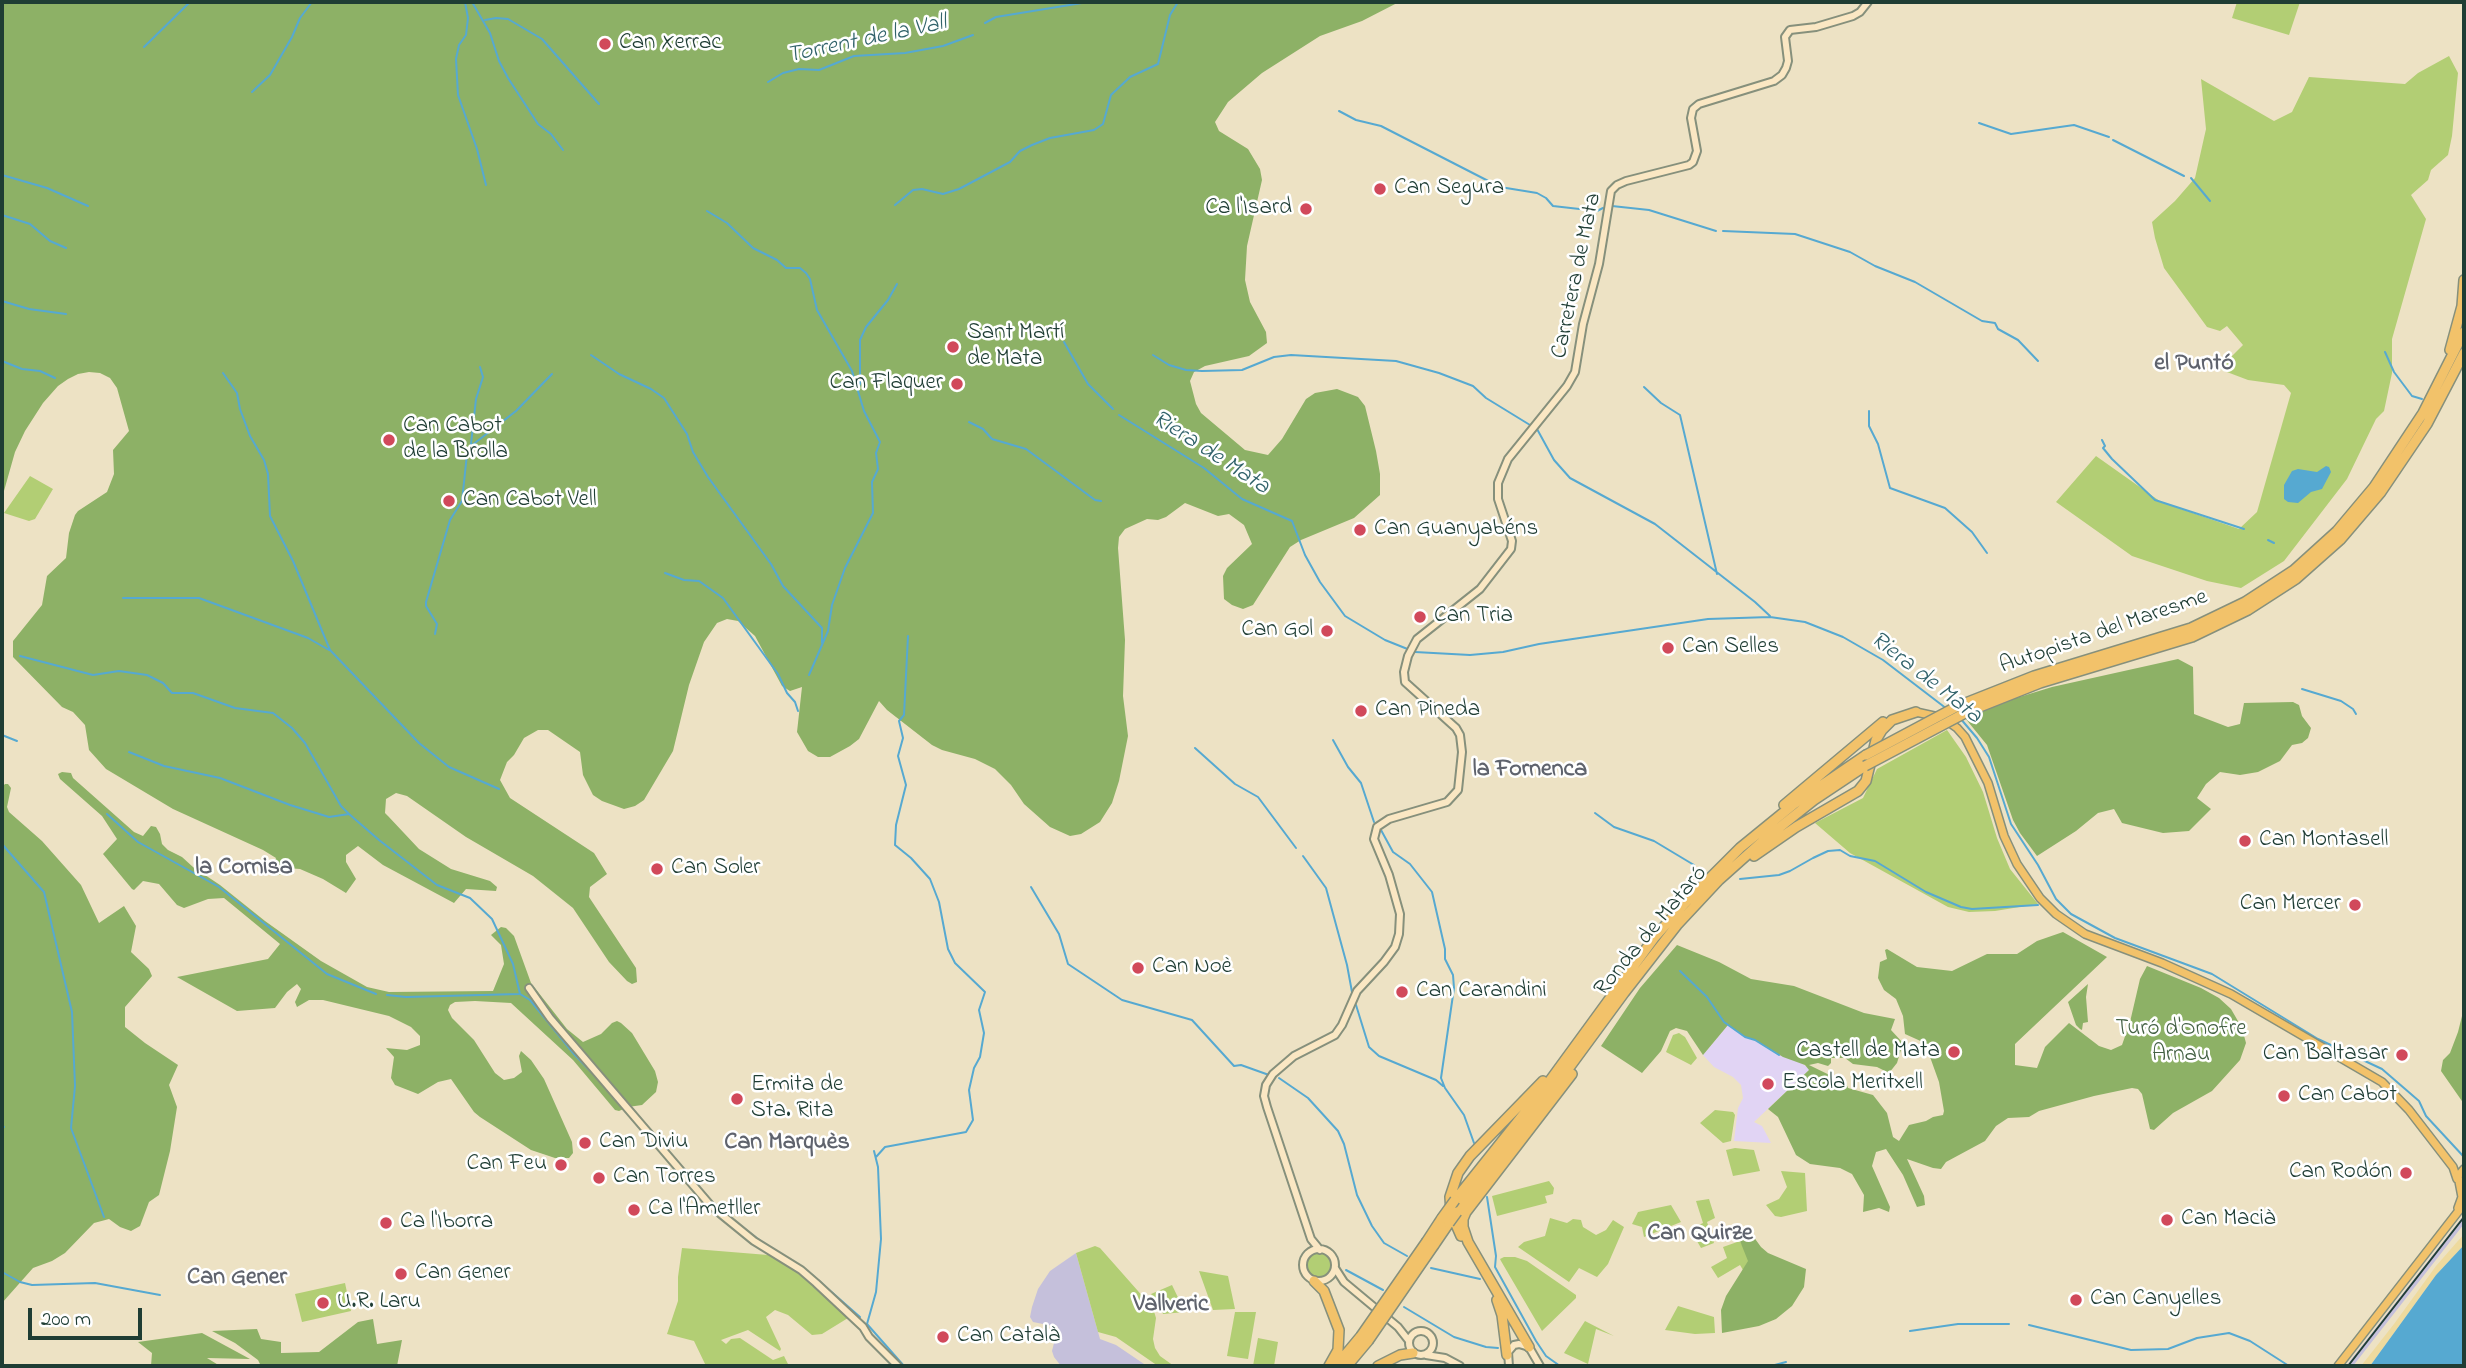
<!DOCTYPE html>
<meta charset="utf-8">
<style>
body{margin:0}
#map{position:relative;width:2466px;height:1368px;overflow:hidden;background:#ede2c4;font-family:"Indie Flower",sans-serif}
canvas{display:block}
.frame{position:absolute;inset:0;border:4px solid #1f3d34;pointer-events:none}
.scale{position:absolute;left:28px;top:1308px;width:114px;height:32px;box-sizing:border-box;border:4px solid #1f3d34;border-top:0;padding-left:9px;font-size:21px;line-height:24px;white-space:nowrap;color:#1f3d34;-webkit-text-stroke:5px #fff;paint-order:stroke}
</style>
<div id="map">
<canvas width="2466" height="1368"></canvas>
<div class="frame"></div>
<div class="scale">200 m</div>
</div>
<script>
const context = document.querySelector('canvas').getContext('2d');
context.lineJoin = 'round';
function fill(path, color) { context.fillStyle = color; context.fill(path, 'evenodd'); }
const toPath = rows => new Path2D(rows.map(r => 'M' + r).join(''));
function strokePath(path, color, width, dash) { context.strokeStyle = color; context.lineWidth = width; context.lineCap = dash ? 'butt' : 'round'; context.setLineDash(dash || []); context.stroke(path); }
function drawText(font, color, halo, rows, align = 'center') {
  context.font = font + ' "Indie Flower",sans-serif'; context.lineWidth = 5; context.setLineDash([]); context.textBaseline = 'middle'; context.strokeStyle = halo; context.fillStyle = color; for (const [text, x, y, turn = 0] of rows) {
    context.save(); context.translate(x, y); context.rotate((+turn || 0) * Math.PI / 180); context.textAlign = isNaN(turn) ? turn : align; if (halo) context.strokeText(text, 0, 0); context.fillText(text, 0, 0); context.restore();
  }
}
fill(toPath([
 [1728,1025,1775,1053,1800,1062,1810,1069,1754,1122,1762,1126,1771,1143,1734,1141,1738,1108,1743,1098,1741,1085,1733,1077,1714,1067,1703,1055]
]), '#e1d4f4');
fill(toPath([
 [2464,1215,2464,1224,2353,1366,2346,1366],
 [1076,1253,1100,1339,1116,1345,1147,1366,1061,1366,1054,1357,1052,1351,1058,1327,1033,1322,1030,1317,1032,1307,1038,1289,1050,1271]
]), '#c5c0db');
fill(toPath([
 [2237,2,2300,2,2289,35,2232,18],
 [2449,56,2458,73,2452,136,2448,155,2431,170,2428,180,2411,195,2426,219,2392,339,2392,373,2384,411,2376,419,2347,479,2284,561,2241,588,2207,581,2132,556,2056,502,2096,456,2161,502,2239,529,2257,512,2291,393,2284,385,2248,380,2219,369,2243,345,2227,326,2220,331,2207,327,2164,268,2155,238,2152,222,2175,201,2195,178,2206,129,2201,79,2274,121,2292,112,2309,77,2405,84,2418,73],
 [30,476,53,489,35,519,29,521,4,513],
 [1947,730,1966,757,1983,792,1997,838,2010,869,2038,904,1995,911,1969,912,1948,907,1850,853,1815,823,1863,798,1877,769],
 [1679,1033,1685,1037,1697,1058,1691,1065,1666,1052,1673,1035],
 [1715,1110,1733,1112,1735,1115,1731,1141,1723,1143,1700,1123],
 [1735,1148,1754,1150,1760,1171,1733,1176,1726,1150],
 [1781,1171,1805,1173,1807,1211,1781,1217,1775,1216,1766,1205,1779,1199,1787,1187],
 [1549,1181,1554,1188,1553,1194,1545,1196,1547,1203,1497,1216,1492,1196],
 [1709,1199,1715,1218,1707,1222,1714,1243,1701,1248,1690,1229,1703,1223,1696,1201],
 [1671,1205,1681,1222,1644,1237,1642,1227,1632,1224,1638,1212],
 [1550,1218,1567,1223,1573,1219,1581,1220,1583,1227,1596,1235,1606,1230,1613,1220,1624,1227,1608,1264,1597,1277,1579,1268,1569,1282,1518,1247,1524,1242,1545,1236],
 [1740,1241,1748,1255,1748,1263,1743,1270,1740,1265,1718,1278,1711,1267,1727,1258,1723,1247],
 [1095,1246,1100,1248,1153,1308,1156,1318,1153,1339,1155,1348,1160,1356,1174,1366,1158,1366,1116,1337,1098,1332,1076,1253],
 [682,1248,768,1255,778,1258,795,1268,848,1318,822,1334,812,1335,788,1315,775,1310,766,1317,781,1349,780,1351,748,1330,721,1340,726,1344,731,1339,740,1338,773,1360,784,1356,789,1366,706,1366,694,1341,667,1334,678,1301,678,1277],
 '1306 1266a13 13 0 1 1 26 0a13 13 0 1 1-26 0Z',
 [1504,1257,1515,1257,1527,1261,1576,1295,1576,1298,1542,1331,1501,1261,1500,1259],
 [1199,1271,1228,1276,1235,1309,1213,1310],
 [345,1283,351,1311,302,1322,295,1294],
 [1172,1285,1185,1312,1163,1314,1160,1305,1151,1294],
 [1678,1306,1714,1317,1715,1333,1695,1334,1665,1330],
 [1235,1312,1256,1312,1248,1359,1227,1356],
 [1585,1321,1614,1336,1596,1329,1588,1364,1564,1353],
 [1258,1338,1278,1342,1274,1366,1253,1366]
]), '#b2ce74');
fill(toPath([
 [2,2,1399,2,1362,21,1320,36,1262,73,1228,102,1215,122,1219,131,1248,149,1260,169,1262,180,1247,246,1245,280,1250,302,1266,332,1267,343,1249,356,1205,366,1194,372,1190,381,1196,404,1201,413,1245,450,1268,455,1282,439,1306,399,1315,393,1337,389,1358,397,1365,406,1376,451,1380,474,1380,495,1354,518,1301,540,1290,547,1253,605,1243,609,1232,605,1224,599,1223,576,1227,568,1252,544,1244,525,1229,514,1218,516,1185,503,1166,517,1158,520,1147,519,1125,529,1119,537,1118,548,1125,640,1123,696,1128,736,1119,781,1112,803,1100,822,1081,834,1070,836,1050,827,1024,804,1011,785,995,769,975,759,942,750,932,745,887,710,879,701,859,739,850,746,830,757,818,757,808,751,797,732,802,687,790,691,782,686,755,636,738,621,727,619,717,623,704,642,689,685,673,751,644,800,635,806,624,809,602,801,593,795,583,775,580,752,548,730,538,730,524,738,514,755,507,762,500,780,510,798,594,853,607,874,590,887,589,897,636,968,637,982,632,984,627,981,609,962,573,908,533,876,466,837,407,796,396,793,386,799,385,813,388,816,419,849,451,869,490,881,497,887,496,891,466,889,454,903,383,865,358,846,346,855,346,862,356,879,346,893,323,879,300,869,287,868,282,874,275,876,271,871,276,858,263,850,173,809,106,769,89,750,85,725,73,712,62,707,13,657,13,641,42,605,47,576,66,558,69,533,75,515,78,511,107,492,114,474,113,450,129,431,117,388,110,378,100,373,89,372,78,374,68,379,58,386,43,403,25,431,15,452,2,498],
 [2178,659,2193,667,2194,714,2228,727,2240,724,2244,703,2293,702,2299,705,2302,716,2311,728,2308,738,2302,743,2292,745,2280,761,2258,772,2240,775,2220,772,2206,784,2197,798,2211,809,2189,831,2163,833,2122,823,2114,809,2098,813,2076,831,2037,856,2020,833,2013,820,1987,745,1965,718,2013,699,2052,687],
 [62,772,71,773,73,778,134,832,143,836,151,826,156,827,160,834,162,844,168,850,182,857,193,867,220,885,265,921,321,961,367,987,389,992,493,991,504,964,501,945,491,935,501,927,506,928,514,936,531,983,567,1029,583,1042,601,1034,612,1023,617,1021,621,1023,632,1033,655,1071,658,1082,656,1092,642,1105,628,1107,619,1111,615,1110,573,1060,511,1003,475,1001,455,1002,450,1005,448,1010,452,1018,474,1040,495,1073,504,1080,514,1078,522,1072,519,1056,521,1051,531,1060,544,1079,572,1142,573,1153,569,1158,555,1158,531,1150,480,1117,474,1112,451,1079,438,1082,418,1094,395,1085,391,1078,394,1057,386,1048,407,1050,420,1045,420,1036,411,1027,389,1016,323,1000,309,1000,297,1007,295,1002,301,989,297,984,287,992,275,1008,237,1011,177,977,268,959,280,944,224,898,208,899,184,908,177,905,159,884,143,881,134,890,132,889,103,854,117,839,102,816,60,779,58,774],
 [5,784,8,784,11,788,7,807,9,812,42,841,81,885,99,923,124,906,136,926,131,952,149,969,152,976,125,1007,125,1027,145,1043,178,1065,169,1085,177,1107,170,1151,159,1195,149,1202,140,1226,131,1231,120,1227,109,1219,94,1223,65,1253,52,1261,33,1268,2,1303,2,787],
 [2063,932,2107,957,2015,1044,2015,1065,2037,1068,2045,1047,2069,1023,2099,1046,2111,1050,2122,1045,2130,1022,2140,979,2147,966,2201,988,2219,998,2231,1009,2242,1028,2246,1043,2240,1060,2212,1091,2173,1113,2154,1130,2150,1129,2142,1094,2138,1089,2132,1088,2094,1096,2039,1111,2029,1117,2008,1118,1996,1126,1985,1141,1946,1162,1941,1169,1933,1168,1907,1159,1924,1196,1925,1205,1917,1207,1903,1175,1886,1149,1876,1152,1872,1166,1890,1207,1889,1212,1879,1208,1863,1212,1864,1195,1852,1174,1840,1168,1810,1164,1796,1155,1778,1117,1768,1109,1809,1070,1805,1065,1783,1057,1755,1040,1745,1037,1728,1025,1703,1055,1687,1031,1676,1028,1670,1031,1661,1051,1642,1073,1601,1046,1640,988,1677,945,1719,962,1751,979,1794,986,1864,1013,1895,1019,1891,1030,1903,1043,1897,1063,1889,1073,1877,1067,1853,1064,1845,1058,1831,1058,1831,1063,1828,1066,1818,1063,1809,1065,1846,1083,1848,1088,1873,1095,1887,1113,1893,1137,1899,1141,1909,1125,1926,1121,1933,1117,1943,1115,1944,1111,1939,1082,1925,1043,1905,1034,1903,1016,1896,999,1884,990,1878,978,1880,962,1887,959,1885,950,1887,949,1917,967,1952,971,1987,954,2017,954,2037,941],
 [2088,984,2086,997,2088,1022,2083,1023,2082,1030,2080,1029,2076,1025,2068,1002],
 [2464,1008,2464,1104,2441,1071,2443,1060,2450,1053,2458,1032],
 [1753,1236,1761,1247,1768,1253,1806,1269,1804,1287,1792,1306,1776,1319,1759,1326,1722,1333,1721,1310,1726,1296,1748,1261,1740,1241],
 [373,1319,377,1344,402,1340,397,1366,261,1366,258,1360,235,1343,212,1331,257,1329,261,1339,281,1342,281,1353,319,1352,358,1322],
 [202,1333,250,1359,207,1358,220,1366,151,1366,152,1353,138,1342]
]), '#8db166');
fill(toPath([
 [2464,1234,2464,1245,2436,1275,2370,1366,2361,1366,2394,1324,2436,1266]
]), '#eeda9e');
fill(toPath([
 [2326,466,2329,467,2331,472,2322,489,2311,492,2298,503,2288,502,2284,499,2284,485,2292,471,2298,469,2317,472],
 [2464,1245,2464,1366,2370,1366,2436,1275]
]), '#56a9d1');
strokePath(toPath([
 [465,2,468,18,466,35,459,45,456,59,458,95,477,149,486,185],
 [472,2,490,33,499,61,508,78,538,124,551,134,563,150],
 [485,20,496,18,508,19,542,39,599,104],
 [985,23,996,17,1088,2],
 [144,47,190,2],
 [768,82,783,73,799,69,819,70,854,56,905,53,943,46,973,35],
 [252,92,270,75,292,37,300,18,312,2],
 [1339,111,1356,120,1381,126,1500,187,1537,193,1546,198,1553,206,1597,211,1603,208],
 [1979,123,2011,134,2074,125,2109,137],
 [2113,140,2184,176],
 [2,175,47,188,88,206],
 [2191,178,2210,201],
 [895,205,913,190,922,189,943,194,959,189,1010,162,1020,151,1032,145,1050,138,1094,130,1103,124,1111,95,1130,77,1158,64,1170,15,1178,2],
 [1612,206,1649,210,1716,231],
 [707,211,727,223,753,248,777,260,786,268,800,268,806,273,810,279,817,310,852,371,864,411,880,442,876,453,878,469,872,482,873,513,845,568,832,605,828,631,809,675],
 [2,215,30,224,50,241,66,248],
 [1723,231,1795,234,1850,252,1875,266,1915,282,1982,321,1995,323,1998,329,2018,340,2038,361],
 [2,301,29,309,66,314],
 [1064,342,1088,384,1113,409],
 [2385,352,2394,372,2412,396,2422,399],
 [591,355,619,374,651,389,664,398,687,434,693,452,708,477,771,564,783,586,822,628,822,643],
 [1153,355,1169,365,1186,370,1202,371,1242,370,1274,357,1291,355,1396,361,1439,373,1473,386,1486,398,1530,425],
 [2,361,22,369,40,371,55,378],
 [223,373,237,393,240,409,250,436,264,460,268,474,270,516,293,561,330,650,419,743,449,767,499,789],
 [1644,387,1661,403,1680,415,1717,574],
 [858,389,860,384,860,340,866,327,888,300,897,284],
 [1869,411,1869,426,1878,444,1890,488,1945,508,1972,532,1987,553],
 [1119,415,1204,468,1242,499,1292,521,1305,555,1320,582,1345,616,1385,640,1410,650],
 [969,422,983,429,992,439,1026,449,1095,500,1101,501],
 [1537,429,1554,460,1570,478,1655,524,1755,602,1770,616],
 [2102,440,2105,446,2103,448,2112,459,2155,500,2244,529],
 [471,444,476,399,483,377,480,367],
 [2268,540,2274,543],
 [665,573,684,580,699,581,723,598,778,674,787,693,795,702,798,711],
 [123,598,199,598,308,638,329,650],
 [435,634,437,624,426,606,426,602,450,520,462,501,467,454,471,446,516,411,552,374],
 [1415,652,1470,655,1503,652,1539,644,1708,619,1770,617,1805,622,1843,637,1883,660,1947,709],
 [20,656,93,675,119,671,147,675,163,683,172,693,193,693,235,708,273,713,292,728,305,743,341,806,349,814],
 [2302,689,2341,701,2353,709,2356,714],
 [1960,718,1977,738,1989,757,2011,824,2038,865,2056,899,2071,914,2115,938,2212,974,2318,1039,2382,1069,2419,1101,2426,1116,2464,1157],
 [2,735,17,741],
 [1333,740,1348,767,1361,783,1374,822],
 [1195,748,1235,784,1258,797,1296,848],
 [129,752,164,766,220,778,290,805,329,817,349,814,379,840,437,885,470,898,492,919,513,964,520,994,530,1000,574,1054,599,1080],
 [1595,813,1614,827,1654,841,1694,865],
 [107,814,138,842,219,887,327,974,376,994],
 [1381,830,1393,852,1410,864,1432,892,1445,949,1445,959,1453,975,1454,988,1441,1078,1445,1088,1464,1115,1474,1143],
 [2,844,44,892,72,1012,75,1086,71,1128,104,1217],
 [1303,856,1326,888,1347,965,1352,992],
 [1740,879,1779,875,1790,871,1813,858,1828,851,1840,850,1850,856,1875,861,1926,892,1961,907,1972,909,2038,905],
 [1031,887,1059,934,1068,964,1122,1000,1192,1020,1234,1066,1241,1065,1269,1075],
 [1680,971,1707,997,1724,1022,1745,1037,1755,1040,1779,1055],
 [387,995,406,997,519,994],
 [1356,1005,1369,1047,1379,1056,1436,1080,1443,1086],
 [1279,1078,1308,1098,1338,1131,1344,1144,1357,1195,1372,1226,1384,1243,1407,1256],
 [2,1126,4,1127],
 [874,1151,878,1167,881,1239,876,1292,867,1324,904,1366],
 [876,1157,885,1147,966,1132,973,1120,969,1090,974,1068,980,1057,984,1033,979,1010,985,992,955,963,948,949,939,902,930,879,911,858,895,845,896,825,906,785,898,756,903,738,899,721,904,715,908,636],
 [707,1197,715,1205],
 [1487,1197,1496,1256,1495,1267,1536,1341,1546,1356,1560,1366],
 [738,1224,762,1242],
 [787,1258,811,1274,860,1317],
 [1431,1268,1480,1279],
 [1346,1270,1383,1290],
 [2,1272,20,1282,32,1285,95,1283,160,1295],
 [1404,1307,1454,1337,1486,1347,1498,1348],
 [2029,1325,2131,1350,2168,1349,2197,1338,2229,1333,2250,1341,2289,1366],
 [1910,1331,1958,1324,2009,1324],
 [1771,1366,1786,1362]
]), '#56a9d1', 2);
const secondary = toPath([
 [529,988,550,1018,711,1206,754,1241,801,1270,816,1283,863,1327,869,1337,898,1366],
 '1303 1265a16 16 0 1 1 32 0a16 16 0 1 1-32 0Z',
 [1320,1250,1311,1239,1267,1107,1264,1096,1266,1085,1273,1074,1294,1056,1335,1035,1342,1025,1357,991,1384,962,1395,947,1399,934,1400,914,1389,875,1374,839,1377,827,1389,819,1447,802,1458,790,1462,752,1460,735,1456,728,1405,682,1404,672,1408,656,1417,639,1480,589,1511,549,1512,541,1498,499,1498,483,1508,459,1567,386,1575,372,1583,324,1599,264,1611,191,1617,185,1626,181,1689,165,1693,162,1697,151,1691,118,1693,109,1699,104,1774,81,1782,75,1786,68,1788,61,1785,37,1790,30,1816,27,1853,16,1860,12,1868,2],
 [1335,1268,1344,1282,1398,1327,1409,1341],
 '1409 1343a12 12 0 1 1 24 0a12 12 0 1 1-24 0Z',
 [1426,1355,1445,1358,1460,1366],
 [1509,1366,1508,1352,1514,1345,1519,1344,1529,1347,1540,1366]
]);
const primary = toPath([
 [1916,712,1943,718,1957,728,1965,737,1988,783,2004,836,2017,864,2040,898,2056,914,2085,934,2162,963,2231,994,2382,1082,2409,1110,2453,1167,2457,1179],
 [2458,1208,2462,1197,2458,1176,2464,1169],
 [2338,1366,2464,1204]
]);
const highway = toPath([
 [2450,350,2462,306,2464,280],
 [1958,706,2034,676,2191,628,2245,602,2294,570,2337,531,2374,487,2423,413,2464,332],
 [1967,712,2040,683,2192,637,2248,610,2296,579,2340,540,2381,492,2427,424,2464,353],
 [1784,805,1883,722],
 [1754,856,1796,827,1858,791,1866,781,1876,740,1882,730,1892,720,1916,712],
 [1455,1200,1546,1086,1654,938,1685,903,1740,848,1794,804,1866,755],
 [1457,1212,1552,1091,1624,993,1677,925,1719,880,1765,839,1814,800,1865,766],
 [1461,1236,1451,1213,1450,1197,1458,1173,1470,1156,1543,1081],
 [1427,1241,1442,1218],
 [1434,1245,1449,1223],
 [1314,1281,1324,1291,1339,1330,1338,1350,1329,1366],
 [1497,1300,1502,1315,1507,1355],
 [1529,1347,1468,1242,1463,1227,1463,1219,1466,1212,1572,1074],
 [1336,1366,1361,1336],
 [1347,1366,1368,1341],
 [1378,1366,1400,1355,1413,1353]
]);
strokePath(secondary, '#86907c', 10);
strokePath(primary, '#86907c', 10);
strokePath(highway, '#86907c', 12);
strokePath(secondary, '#fae7c3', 6);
strokePath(primary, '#f2c26a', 7);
strokePath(highway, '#f2c26a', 9);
strokePath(toPath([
 [2348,1366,2464,1217]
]), '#1f3d34', 2);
const highwayBridge = toPath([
 [1866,755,1958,706],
 [1865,766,1967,712],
 [1442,1218,1455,1200],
 [1449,1223,1457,1212],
 [1361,1336,1427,1241],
 [1368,1341,1434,1245]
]);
strokePath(highwayBridge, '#86907c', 12, []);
strokePath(highwayBridge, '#f2c26a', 9);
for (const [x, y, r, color] of [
 [605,44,7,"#d1495b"],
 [1380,189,7,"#d1495b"],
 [1306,209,7,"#d1495b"],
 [953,347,7,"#d1495b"],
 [957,384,7,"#d1495b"],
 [389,440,7,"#d1495b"],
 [449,501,7,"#d1495b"],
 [1360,530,7,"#d1495b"],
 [1420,617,7,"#d1495b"],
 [1327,631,7,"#d1495b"],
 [1668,648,7,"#d1495b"],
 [1361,711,7,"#d1495b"],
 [2245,841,7,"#d1495b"],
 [657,869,7,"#d1495b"],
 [2355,905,7,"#d1495b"],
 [1138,968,7,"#d1495b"],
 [1402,992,7,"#d1495b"],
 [1954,1052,7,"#d1495b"],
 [2402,1055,7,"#d1495b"],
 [1768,1084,7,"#d1495b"],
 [2284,1096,7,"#d1495b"],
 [737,1099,7,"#d1495b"],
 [585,1143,7,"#d1495b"],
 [561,1165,7,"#d1495b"],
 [2406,1173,7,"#d1495b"],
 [599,1178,7,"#d1495b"],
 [634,1210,7,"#d1495b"],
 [2167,1220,7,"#d1495b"],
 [386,1223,7,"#d1495b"],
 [401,1274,7,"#d1495b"],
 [2076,1300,7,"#d1495b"],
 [323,1303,7,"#d1495b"],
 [943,1337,7,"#d1495b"]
]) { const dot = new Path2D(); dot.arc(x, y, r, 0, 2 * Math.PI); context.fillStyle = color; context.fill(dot); strokePath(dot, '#fff', 2.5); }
drawText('23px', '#1f3d34', '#fff', [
 ["Can Xerrac",619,44],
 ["Can Segura",1394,189],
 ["Ca l'Isard",1292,209,"right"],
 ["Sant Martí",967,334],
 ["de Mata",967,360],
 ["Can Flaquer",943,384,"right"],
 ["Can Cabot",403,427],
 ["de la Brolla",403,453],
 ["Can Cabot Vell",463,501],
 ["Can Guanyabéns",1374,530],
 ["Can Tria",1434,617],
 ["Can Gol",1313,631,"right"],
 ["Can Selles",1682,648],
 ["Can Pineda",1375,711],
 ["Can Montasell",2259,841],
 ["Can Soler",671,869],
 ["Can Mercer",2341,905,"right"],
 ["Can Noè",1152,968],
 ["Can Carandini",1416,992],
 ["Castell de Mata",1940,1052,"right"],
 ["Can Baltasar",2388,1055,"right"],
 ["Escola Meritxell",1782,1084],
 ["Ermita de",751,1086],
 ["Sta. Rita",751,1112],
 ["Can Cabot",2298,1096],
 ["Can Diviu",599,1143],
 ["Can Feu",547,1165,"right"],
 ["Can Rodón",2392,1173,"right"],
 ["Can Torres",613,1178],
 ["Ca l'Ametller",648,1210],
 ["Can Macià",2181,1220],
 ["Ca l'Iborra",400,1223],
 ["Can Gener",415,1274],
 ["Can Canyelles",2090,1300],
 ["U.R. Laru",337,1303],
 ["Can Català",957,1337]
], 'left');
drawText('23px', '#1f3d34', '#fff', [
 ["Carretera de Mata",1578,276,-78],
 ["Autopista del Maresme",2104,633,-19],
 ["Ronda de Mataró",1652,932,-50]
]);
drawText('23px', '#446144', '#fff', [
 ["Turó d'Onofre",2181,1030],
 ["Arnau",2181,1056]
]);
drawText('italic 24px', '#32636b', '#fff', [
 ["Torrent de la Vall",867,41,-12],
 ["Riera de Mata",1210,454,33],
 ["Riera de Mata",1925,679,38]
]);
drawText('bold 24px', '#5f636d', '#fff', [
 ["el Puntó",2194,365],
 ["la Fornenca",1530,771],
 ["la Cornisa",244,869],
 ["Can Marquès",787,1144],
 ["Can Quirze",1700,1235],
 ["Can Gener",237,1279],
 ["Vallveric",1171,1306]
]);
</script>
